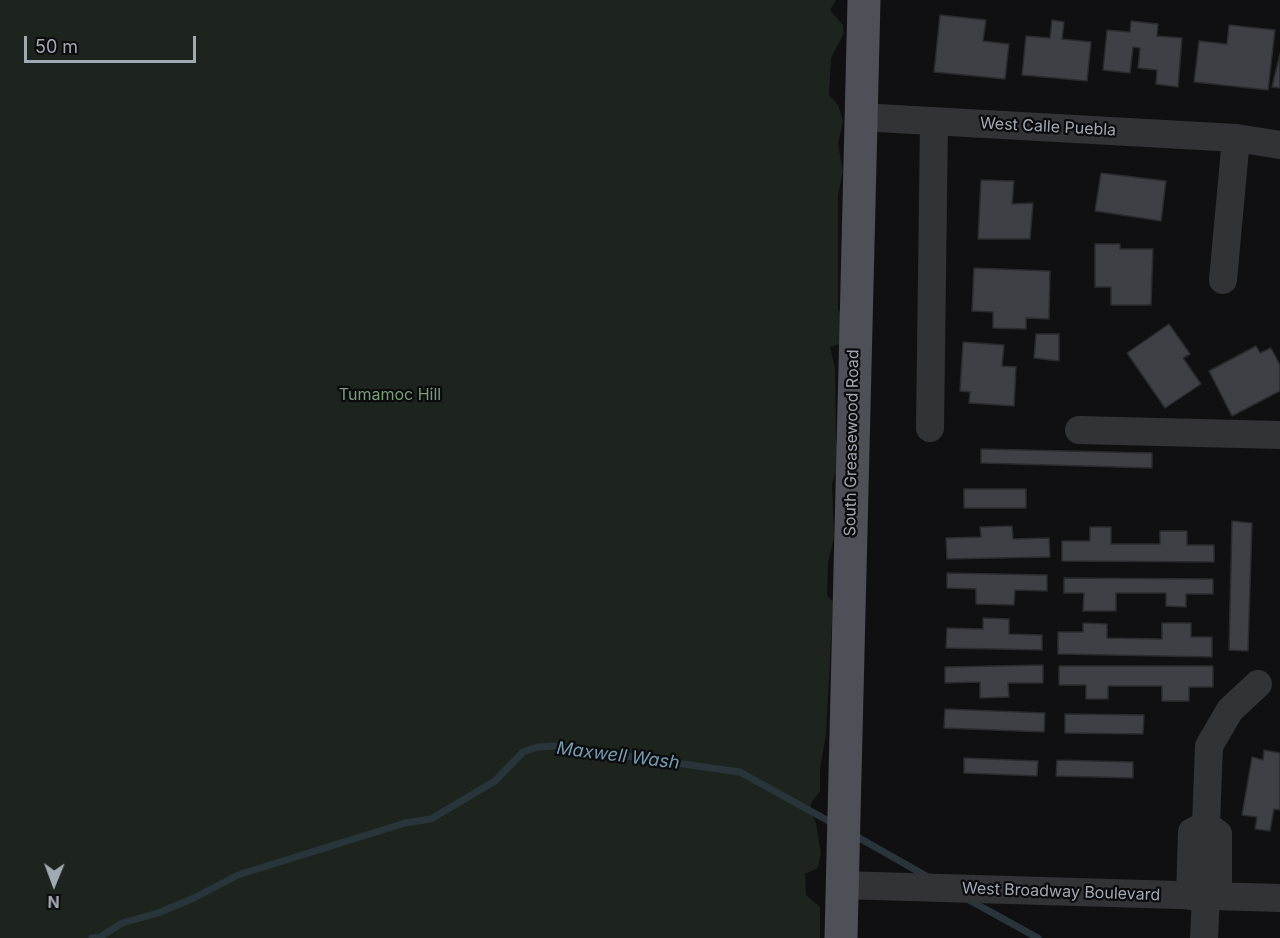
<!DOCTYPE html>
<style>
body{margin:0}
#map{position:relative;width:1280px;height:938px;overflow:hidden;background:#101012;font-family:Inter,sans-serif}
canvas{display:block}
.north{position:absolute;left:24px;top:854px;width:60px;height:60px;-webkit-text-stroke:4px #0b0b0d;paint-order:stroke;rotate:181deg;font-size:16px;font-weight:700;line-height:24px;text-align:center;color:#a1a9b3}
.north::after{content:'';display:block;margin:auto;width:21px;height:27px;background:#a1a9b3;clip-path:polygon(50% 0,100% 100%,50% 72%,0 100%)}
.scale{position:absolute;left:24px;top:36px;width:172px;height:27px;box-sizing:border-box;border:3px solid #a1a9b3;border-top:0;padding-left:8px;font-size:18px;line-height:21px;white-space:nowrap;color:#a1a9b3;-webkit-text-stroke:4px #0b0b0d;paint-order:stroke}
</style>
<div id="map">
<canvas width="1280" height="938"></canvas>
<div class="north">N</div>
<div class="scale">50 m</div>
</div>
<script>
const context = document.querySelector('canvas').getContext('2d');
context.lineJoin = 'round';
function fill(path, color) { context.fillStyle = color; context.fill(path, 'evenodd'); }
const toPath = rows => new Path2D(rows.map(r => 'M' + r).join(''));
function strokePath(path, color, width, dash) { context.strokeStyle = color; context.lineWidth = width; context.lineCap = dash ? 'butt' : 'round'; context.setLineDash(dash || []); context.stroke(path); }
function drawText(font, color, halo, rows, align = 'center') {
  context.font = font + ' Inter,sans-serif'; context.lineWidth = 4.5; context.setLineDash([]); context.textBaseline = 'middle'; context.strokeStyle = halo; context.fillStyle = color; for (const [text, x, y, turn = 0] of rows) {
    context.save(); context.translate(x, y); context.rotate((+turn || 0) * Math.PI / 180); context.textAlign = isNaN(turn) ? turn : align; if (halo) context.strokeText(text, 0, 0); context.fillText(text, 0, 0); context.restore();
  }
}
fill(toPath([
 [0,0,836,0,830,10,843,25,844,33,831,58,829,95,838,105,843,121,838,144,843,171,838,195,838,309,844,320,840,344,830,347,835,368,836,441,840,459,832,484,834,538,828,562,827,595,833,602,826,735,820,769,820,791,812,802,810,809,816,823,821,854,818,868,805,874,806,895,820,907,820,938,0,938]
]), '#1c241d');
strokePath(toPath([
 [854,835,928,877],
 [969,900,1038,938],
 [92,938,100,937,122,923,158,913,194,898,238,875,405,823,431,819,495,781,523,752,537,747,555,746,740,772,834,824]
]), '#29353a', 7);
const building = toPath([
 [940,15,986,20,983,41,1009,44,1005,79,934,72,940,15],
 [1052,20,1064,22,1062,39,1091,42,1087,81,1022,75,1026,36,1050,38,1052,20],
 [1131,21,1158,24,1157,36,1182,38,1178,87,1156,84,1157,70,1138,68,1140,48,1133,47,1130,73,1103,70,1107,30,1130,32,1131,21],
 [1229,25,1275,30,1268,90,1194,82,1199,41,1227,44,1229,25],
 [1280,54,1280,88,1272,87,1280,54],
 [1101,173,1166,181,1161,221,1095,211,1101,173],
 [981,180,1014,181,1012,204,1033,203,1030,239,978,239,981,180],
 [1095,244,1120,244,1120,249,1153,249,1151,305,1111,305,1111,287,1095,287,1095,244],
 [974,268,1050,271,1049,319,1026,318,1026,329,993,328,993,312,972,311,974,268],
 [1169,324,1190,354,1183,358,1201,384,1165,408,1127,353,1169,324],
 [1036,334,1059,334,1059,361,1034,358,1036,334],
 [963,342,1004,345,1002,366,1016,367,1014,406,969,403,970,392,960,391,963,342],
 [1256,346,1260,353,1271,348,1280,365,1280,391,1232,416,1209,371,1256,346],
 [981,449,1152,453,1152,468,981,463,981,449],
 [964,489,1026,489,1026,508,964,508,964,489],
 [1232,521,1252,523,1248,651,1229,650,1232,521],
 [1012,526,1013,539,1049,538,1050,557,947,559,946,538,981,537,980,527,1012,526],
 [1090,527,1111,527,1111,544,1160,544,1160,531,1187,531,1187,545,1214,545,1214,562,1062,561,1062,541,1090,541,1090,527],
 [947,573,1047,575,1047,591,1015,590,1014,605,976,604,976,589,947,588,947,573],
 [1064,578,1213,579,1213,594,1186,594,1186,607,1166,606,1166,593,1116,593,1116,611,1083,611,1084,593,1064,593,1064,578],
 [983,618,1009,619,1009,634,1042,635,1042,650,946,648,947,628,983,629,983,618],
 [1083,623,1107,624,1107,638,1162,639,1162,623,1191,623,1191,637,1212,637,1212,657,1058,654,1058,632,1083,632,1083,623],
 [1043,665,1043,683,1008,683,1009,697,980,698,980,682,945,683,945,667,1043,665],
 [1059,666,1213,666,1213,687,1189,687,1189,701,1162,701,1162,686,1108,686,1108,699,1086,699,1086,685,1059,685,1059,666],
 [945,709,1045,713,1044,732,944,728,945,709],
 [1065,714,1144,715,1143,734,1065,733,1065,714],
 [1264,750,1280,753,1280,810,1274,809,1270,831,1255,829,1257,817,1242,815,1252,757,1263,760,1264,750],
 [964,758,1038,761,1037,776,964,773,964,758],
 [1057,760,1133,762,1133,778,1056,776,1057,760]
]);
fill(building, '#3f4045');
strokePath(building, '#2a2b2e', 1.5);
strokePath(toPath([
 [860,117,1236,138,1280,145],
 [1223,280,1236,138],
 [930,428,934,121],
 [1079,430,1280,435],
 [1206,825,1209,746,1230,710,1258,684],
 [1206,825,1218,834,1218,896],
 [841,885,1280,898],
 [1190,896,1192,832,1206,825],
 [1204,938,1206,896]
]), '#313337', 28);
strokePath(toPath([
 [841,938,864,0]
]), '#4d5056', 33);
drawText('16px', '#a1a9b3', '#0b0b0d', [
 ["West Calle Puebla",1048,127,3],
 ["South Greasewood Road",852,443,-89],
 ["West Broadway Boulevard",1061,892,2]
]);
drawText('16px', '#799f77', '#0b0b0d', [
 ["Tumamoc Hill",390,395]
]);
drawText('italic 18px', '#769cb0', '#0b0b0d', [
 ["Maxwell Wash",618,756,7]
]);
</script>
